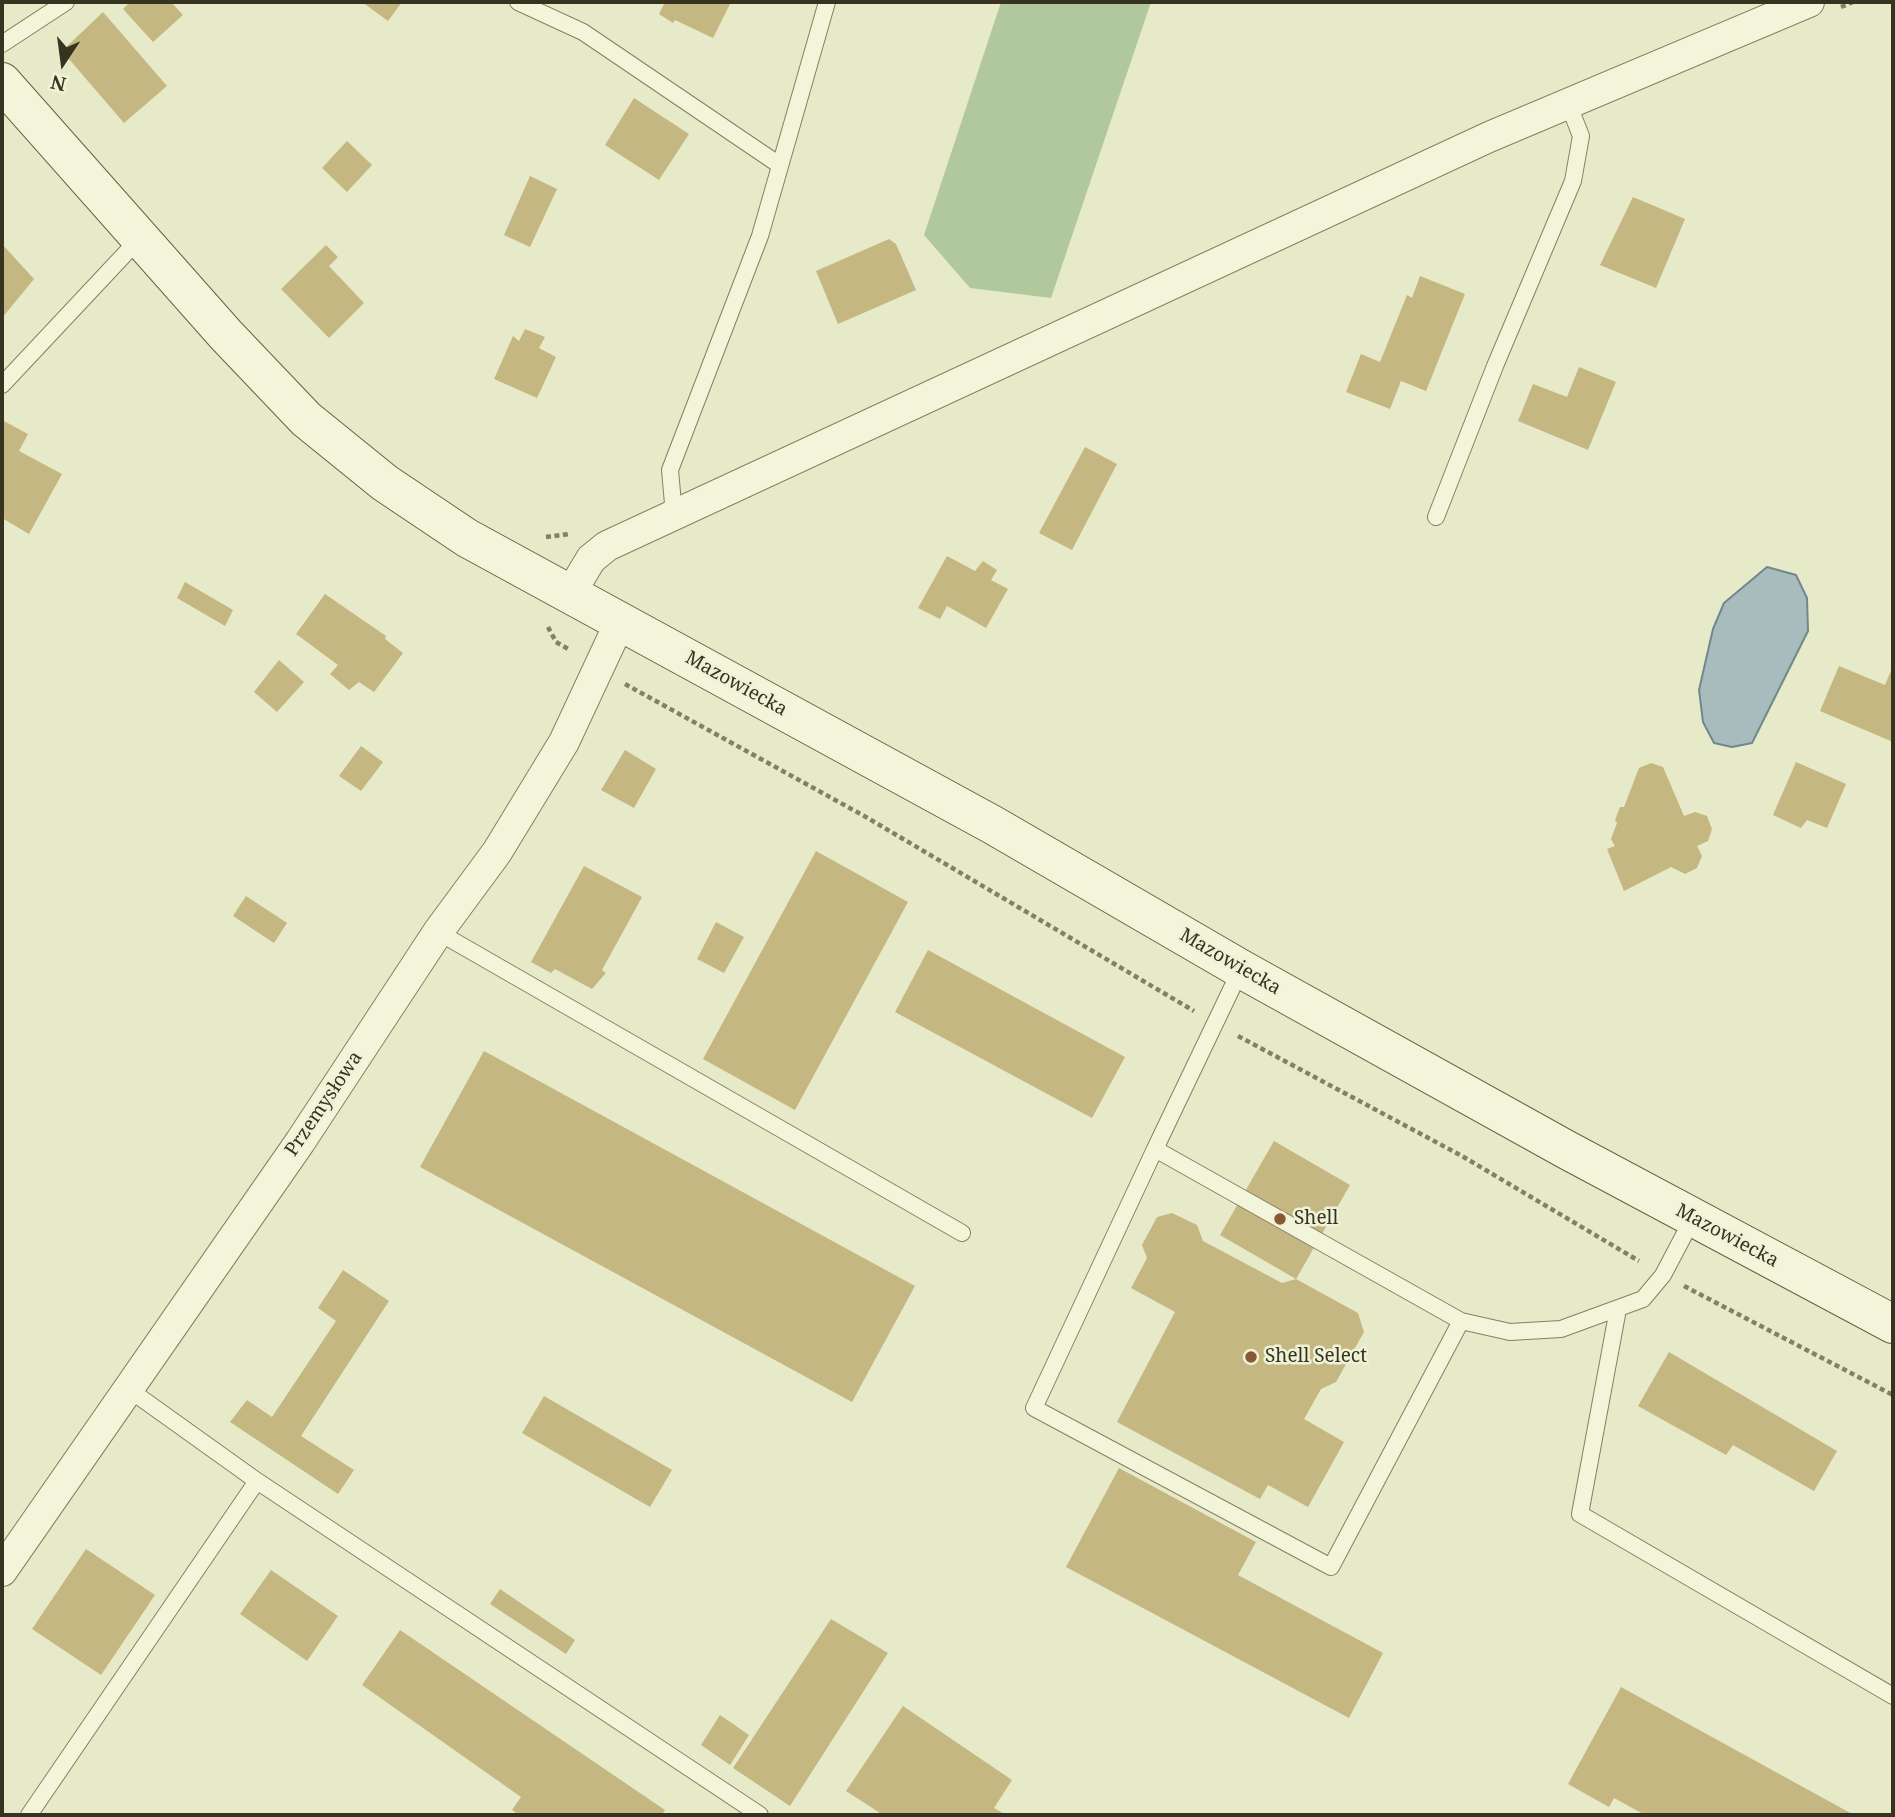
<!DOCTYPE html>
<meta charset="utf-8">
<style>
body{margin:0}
#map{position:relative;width:1895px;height:1817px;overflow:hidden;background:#e7eac8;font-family:"Noto Serif",serif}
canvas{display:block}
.frame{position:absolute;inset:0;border:4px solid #363321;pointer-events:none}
.north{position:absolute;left:28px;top:28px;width:70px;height:70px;-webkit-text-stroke:5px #eff2d6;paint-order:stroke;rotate:193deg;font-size:19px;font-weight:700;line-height:28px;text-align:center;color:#363321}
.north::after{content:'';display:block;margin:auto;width:24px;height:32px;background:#363321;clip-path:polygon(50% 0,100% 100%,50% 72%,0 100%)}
</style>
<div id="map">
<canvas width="1895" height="1817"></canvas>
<div class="frame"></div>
<div class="north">N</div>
</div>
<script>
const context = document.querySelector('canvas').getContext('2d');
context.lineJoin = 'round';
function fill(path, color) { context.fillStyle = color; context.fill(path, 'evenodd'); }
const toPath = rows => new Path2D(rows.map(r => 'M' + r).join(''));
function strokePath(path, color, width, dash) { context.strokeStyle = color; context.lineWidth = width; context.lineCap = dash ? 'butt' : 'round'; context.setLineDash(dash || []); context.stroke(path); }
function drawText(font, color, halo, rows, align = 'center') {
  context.font = font + ' "Noto Serif",serif'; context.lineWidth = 5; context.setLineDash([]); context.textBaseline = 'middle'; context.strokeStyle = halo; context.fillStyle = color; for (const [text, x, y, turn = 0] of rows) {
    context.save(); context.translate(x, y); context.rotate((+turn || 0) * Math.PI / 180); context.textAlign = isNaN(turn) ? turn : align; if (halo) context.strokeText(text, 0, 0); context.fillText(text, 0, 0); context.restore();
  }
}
fill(toPath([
 [1001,2,1151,2,1051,298,970,288,924,235]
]), '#b1c79c');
const water = toPath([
 [1767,567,1796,575,1807,598,1808,631,1752,743,1732,747,1714,743,1703,722,1699,690,1713,629,1724,603,1767,567]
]);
fill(water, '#a8bcbe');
strokePath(water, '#70888c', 2);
fill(toPath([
 [130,2,171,2,183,15,153,42,123,9],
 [362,2,402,2,388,21],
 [665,2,731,2,713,38,675,20,673,23,659,14],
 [103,12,167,86,124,123,62,51],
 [634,98,689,134,659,180,605,145],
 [347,141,372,165,347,192,322,168],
 [530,176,557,189,530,247,504,235],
 [1633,197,1685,219,1656,288,1600,265],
 [889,239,896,244,916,290,838,324,816,271],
 [2,244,34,279,2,318],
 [326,245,338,257,329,266,364,303,329,338,281,289],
 [1420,276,1465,294,1426,391,1401,381,1390,409,1346,392,1361,354,1380,362,1407,295,1412,298],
 [525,329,545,337,539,348,556,357,537,398,494,379,513,336,519,341],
 [1579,367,1616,382,1588,450,1518,421,1533,384,1567,397],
 [2,420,28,434,19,451,62,474,29,534,2,518],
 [1085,447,1117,464,1072,550,1039,533],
 [947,556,975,571,983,561,997,570,991,580,1008,589,986,628,947,606,940,619,918,608],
 [185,582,233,610,225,626,177,598],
 [325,594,386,636,385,639,403,653,374,692,359,682,349,690,330,674,338,665,296,634],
 [279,660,304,682,277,712,254,692],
 [1839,666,1885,685,1893,666,1893,742,1820,711],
 [361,746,383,762,361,791,339,776],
 [625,750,656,769,634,808,601,790],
 [1796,762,1846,784,1827,828,1807,820,1801,828,1773,815],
 [1651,763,1663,767,1684,816,1695,812,1707,816,1712,829,1708,841,1697,846,1702,856,1697,868,1685,874,1671,867,1624,891,1607,849,1615,846,1611,839,1617,823,1615,820,1620,807,1624,807,1639,768],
 [816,851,908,902,795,1110,703,1059],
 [584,866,642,897,602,970,606,973,592,989,555,969,551,973,531,962],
 [246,896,287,923,274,943,233,916],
 [716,922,744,937,724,973,697,959],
 [928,950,1125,1057,1092,1118,895,1012],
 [484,1051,915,1286,852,1402,420,1167],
 [1274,1141,1350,1185,1296,1279,1220,1235],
 [1172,1213,1197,1225,1203,1241,1282,1283,1296,1279,1358,1313,1364,1332,1336,1382,1321,1389,1304,1419,1344,1442,1308,1507,1268,1485,1260,1499,1117,1422,1175,1312,1131,1288,1147,1258,1142,1245,1157,1217],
 [343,1270,389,1301,301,1436,354,1470,338,1494,230,1422,247,1400,272,1417,336,1321,318,1308],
 [1669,1352,1837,1451,1814,1491,1733,1445,1726,1455,1638,1406],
 [544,1396,672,1470,650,1507,522,1433],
 [1119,1468,1256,1542,1238,1575,1383,1653,1349,1718,1066,1567],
 [86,1549,155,1595,101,1675,32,1629],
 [271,1570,338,1616,307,1661,240,1614],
 [500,1589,575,1640,566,1654,490,1604],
 [831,1619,888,1653,790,1806,733,1768],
 [400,1630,665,1810,662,1815,519,1815,512,1810,521,1797,362,1685],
 [1621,1687,1854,1815,1645,1815,1614,1798,1609,1807,1568,1784],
 [903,1706,1012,1780,994,1808,1006,1815,883,1815,846,1791],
 [720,1715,749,1735,730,1765,701,1745]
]), '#c4b781');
const lane = toPath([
 [518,2,583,32,778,164],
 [2,44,66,2],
 [2,385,140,238],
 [674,515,670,470,760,236,827,2],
 [1436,517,1495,366,1573,181,1581,136,1568,103],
 [438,932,962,1233],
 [1241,969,1155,1149,1461,1321,1510,1332,1561,1329,1643,1299,1663,1275,1693,1218],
 [1155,1149,1034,1408,1331,1567,1461,1321],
 [1618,1309,1580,1514,1893,1696],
 [127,1388,257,1481,760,1815],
 [29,1815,257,1481]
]);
const street = toPath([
 [570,594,591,559,607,546,1489,137,1809,2],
 [2,1571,300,1142,438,932,497,852,564,742,620,622]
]);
const secondary = toPath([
 [2,82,226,335,306,419,385,483,467,538,993,825,1241,969,1567,1150,1893,1324]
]);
strokePath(lane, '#84815f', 18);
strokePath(street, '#84815f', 32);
strokePath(secondary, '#666242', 40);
strokePath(toPath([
 [1841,7,1853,2],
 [546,537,569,534],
 [548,627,556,642,570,650],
 [625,684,866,817,1194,1011],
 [1238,1036,1462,1156,1639,1261],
 [1684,1286,1893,1395]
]), '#84815f', 4.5, [5, 3.5]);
strokePath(lane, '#f3f5da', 16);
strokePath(street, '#f3f5da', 30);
strokePath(secondary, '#f3f5da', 38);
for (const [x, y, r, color] of [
 [1280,1219,7,"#8d5735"],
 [1251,1357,7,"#8d5735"]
]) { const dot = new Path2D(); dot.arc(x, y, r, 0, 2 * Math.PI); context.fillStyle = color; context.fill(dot); strokePath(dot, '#eff2d6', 2.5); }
drawText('19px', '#363321', '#eff2d6', [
 ["Mazowiecka",736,684,29],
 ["Mazowiecka",1230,962,30],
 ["Przemysłowa",324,1104,-56],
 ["Mazowiecka",1727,1236,28]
]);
drawText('19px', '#363321', '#eff2d6', [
 ["Shell",1294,1219],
 ["Shell Select",1265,1357]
], 'left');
</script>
